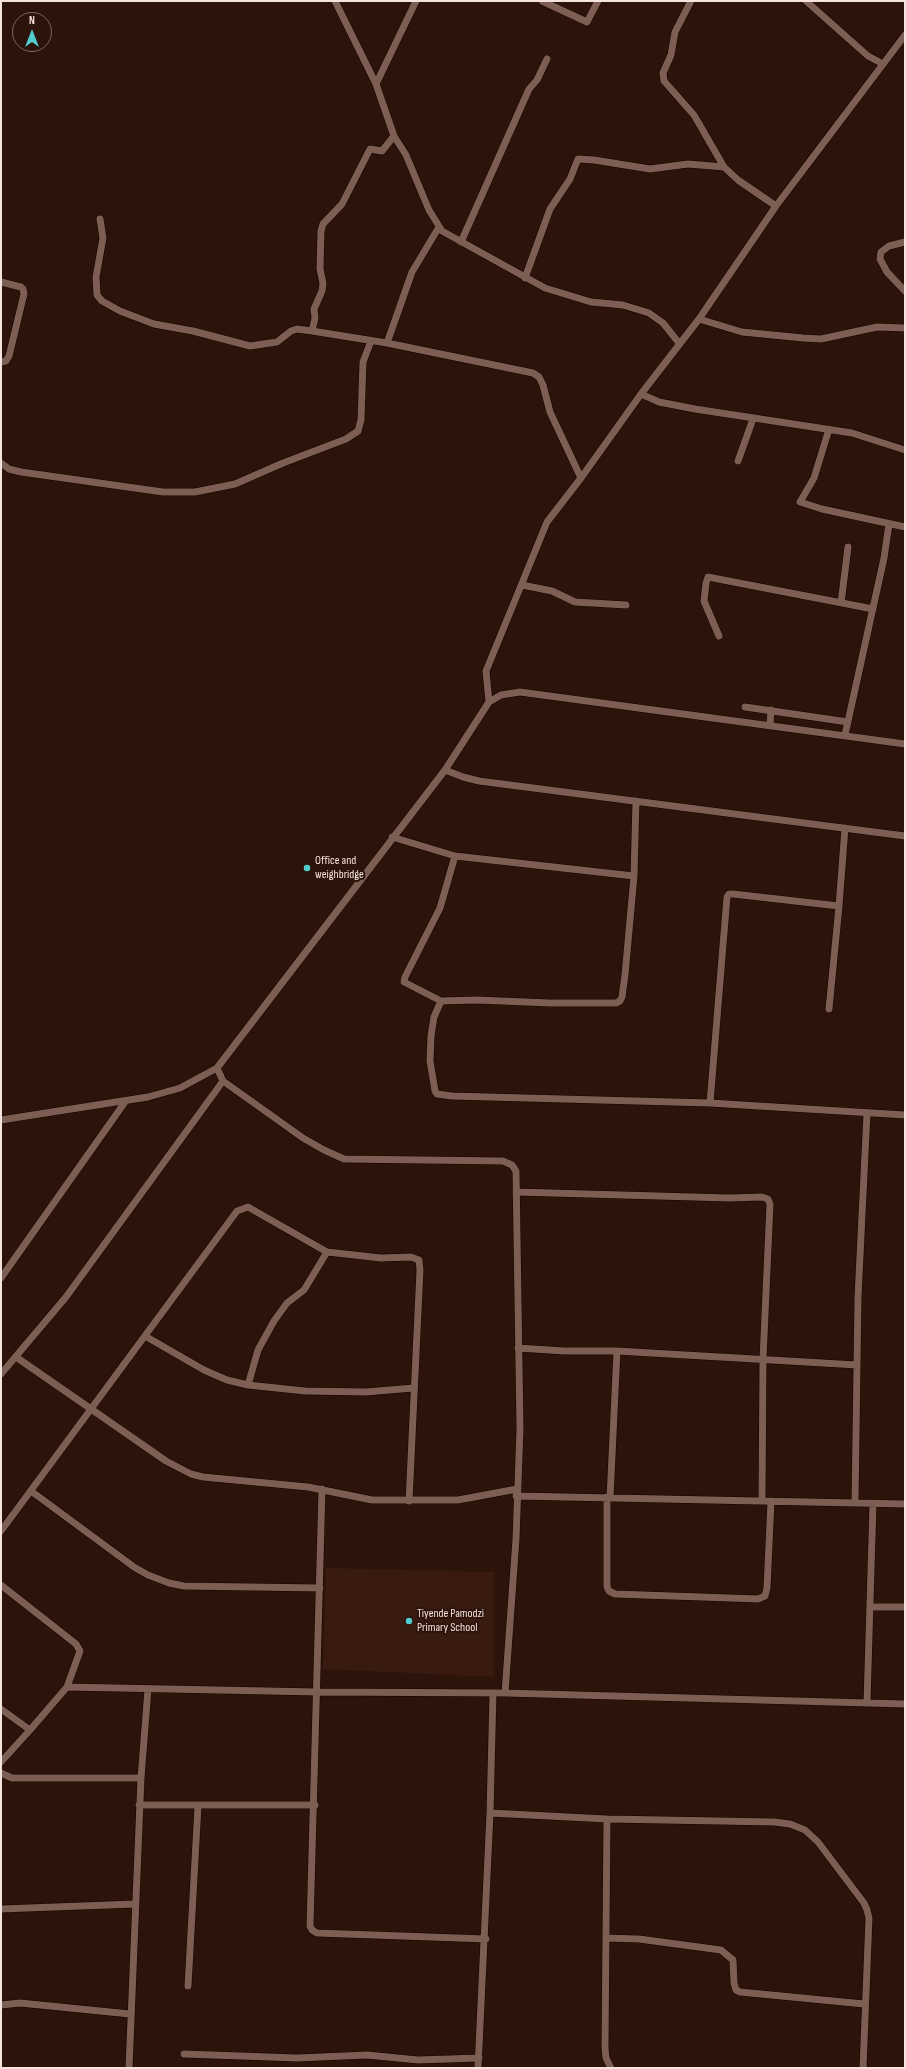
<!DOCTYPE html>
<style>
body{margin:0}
#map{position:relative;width:906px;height:2069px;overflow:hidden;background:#2d140b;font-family:"Sofia Sans Condensed",sans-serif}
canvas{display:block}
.frame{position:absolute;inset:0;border:2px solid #f5e3dd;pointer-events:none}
.north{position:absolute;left:12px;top:12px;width:40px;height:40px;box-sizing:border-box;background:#2d140b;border:1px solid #7d675f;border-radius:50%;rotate:0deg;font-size:11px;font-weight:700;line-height:16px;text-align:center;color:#f5e3dd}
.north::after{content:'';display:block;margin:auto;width:14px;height:18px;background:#52cdce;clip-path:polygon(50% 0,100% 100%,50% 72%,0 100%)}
</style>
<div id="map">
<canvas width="906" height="2069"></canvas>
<div class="frame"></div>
<div class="north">N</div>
</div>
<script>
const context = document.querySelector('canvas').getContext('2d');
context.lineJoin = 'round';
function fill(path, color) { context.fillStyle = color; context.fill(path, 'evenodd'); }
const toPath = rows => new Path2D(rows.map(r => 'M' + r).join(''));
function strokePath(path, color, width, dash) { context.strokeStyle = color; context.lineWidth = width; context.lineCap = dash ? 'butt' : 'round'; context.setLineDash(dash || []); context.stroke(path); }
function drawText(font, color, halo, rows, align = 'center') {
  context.font = font + ' "Sofia Sans Condensed",sans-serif'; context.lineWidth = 4; context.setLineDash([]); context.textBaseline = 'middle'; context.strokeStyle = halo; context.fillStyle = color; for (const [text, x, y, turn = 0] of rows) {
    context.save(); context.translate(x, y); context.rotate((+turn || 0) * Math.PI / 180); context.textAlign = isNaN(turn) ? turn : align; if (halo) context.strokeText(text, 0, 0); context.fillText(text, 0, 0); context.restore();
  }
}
fill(toPath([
 [326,1568,494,1572,494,1677,323,1669]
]), '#391a0e');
const minor = toPath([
 [335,1,376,84,394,136,406,155,429,210,442,231,545,288,591,302,623,305,649,313,663,323,679,343],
 [542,1,587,22,598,1],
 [691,1,675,32,671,55,663,73,664,81,694,115,724,167,738,180,776,206],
 [806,1,868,56,883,64],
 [376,84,416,1],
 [394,136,382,151,370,149,342,204,323,224,321,231,320,269,323,283,322,291,314,309,315,318,312,331,387,343,533,373,539,377,543,385,550,412,581,478],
 [100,219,103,238,96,277,97,295,102,301,120,311,154,324,193,331,250,346,277,342,291,331,297,329,312,331],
 [461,242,529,89,537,80,547,59],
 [905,242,889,246,881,252,880,259,887,272,905,291],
 [525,278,550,209,570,179,578,159,594,160,650,169,688,164,724,167],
 [1,282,21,287,23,289,24,294,9,356,6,361,1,362],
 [699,319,742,332,803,338,821,339,877,327,905,328],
 [387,343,412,272,439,227],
 [641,394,659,402,695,409,852,433,905,450],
 [829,429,814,478,800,502,822,509,905,527],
 [738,461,753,419],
 [1,463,9,469,21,472,163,492,195,492,235,484,283,463,346,439,358,431,361,420,363,362,371,341],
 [522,585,552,591,575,602,626,605],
 [841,603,848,547],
 [719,636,704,601,706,583,708,577,873,609],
 [489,702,486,671,547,522,581,478,641,394,699,319,776,206,905,35],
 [745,707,848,722],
 [770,725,771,710],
 [845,735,884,558,889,524],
 [445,770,463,777,479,781,905,836],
 [392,837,455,856,634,876],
 [455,856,440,908,405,977,404,982,441,1001,477,1000,550,1003,616,1003,620,1001,622,997,625,975,634,876,636,801],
 [441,1001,434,1017,431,1036,430,1061,435,1091,437,1094,452,1096,710,1103,905,1115],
 [829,1009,839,906],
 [217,1068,223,1081,303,1138,324,1150,344,1159,503,1161,512,1165,516,1171,520,1429,516,1539,505,1693],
 [710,1103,727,897,729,894,733,894,839,906,845,828],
 [1,1120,148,1097,180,1088,217,1068,445,770,489,702,501,695,520,692,905,744],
 [516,1192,729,1198,762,1197,768,1199,770,1204,763,1359,762,1501],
 [1,1278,125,1102],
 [145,1336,204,1370,227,1380,248,1385,305,1391,366,1392,413,1388],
 [518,1348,564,1351,617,1351,857,1365],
 [16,1357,166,1461,191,1474,203,1477,308,1487,372,1500,458,1500,517,1489],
 [1,1374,66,1297,223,1081],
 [248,1385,258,1350,274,1321,287,1303,304,1290,327,1252],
 [322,1489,310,1926,312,1930,317,1933,486,1939],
 [31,1491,134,1567,148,1575,169,1583,184,1586,320,1588],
 [516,1496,905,1504],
 [607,1497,607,1587,609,1591,615,1594,758,1599,765,1596,767,1588,771,1501],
 [610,1498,617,1351],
 [855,1503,858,1297,867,1113],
 [1,1531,237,1211,248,1207,327,1252,381,1258,411,1257,419,1260,420,1270,409,1501],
 [1,1585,76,1644,80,1651,67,1687,30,1730,1,1709],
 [870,1607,905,1607],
 [67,1687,318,1692,505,1693,905,1704],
 [867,1702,873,1504],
 [1,1762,30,1730],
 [1,1773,12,1778,141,1778],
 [139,1805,315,1805],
 [490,1813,607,1819,774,1822,790,1824,805,1830,818,1842,864,1903,867,1910,869,1918,863,2068],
 [607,1819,605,2048,606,2058,611,2068],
 [1,1909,135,1904],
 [606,1938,639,1939,721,1950,733,1960,734,1983,736,1990,740,1992,864,2004],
 [188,1986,198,1806],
 [1,2005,20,2003,130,2014],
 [184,2054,297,2058,367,2055,418,2060,479,2058],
 [129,2068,141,1778,148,1689],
 [478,2068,490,1813,493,1693]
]);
strokePath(minor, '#130100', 8);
strokePath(minor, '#7d5e53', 7);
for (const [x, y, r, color] of [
 [307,868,4,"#52cdce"],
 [409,1621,4,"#52cdce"]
]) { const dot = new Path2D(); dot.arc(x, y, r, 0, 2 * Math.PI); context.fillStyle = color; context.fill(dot); strokePath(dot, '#2d140b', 1.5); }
drawText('12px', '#f5e3dd', '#2d140b', [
 ["Office and",315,861],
 ["weighbridge",315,875],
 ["Tiyende Pamodzi",417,1614],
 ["Primary School",417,1628]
], 'left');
</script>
